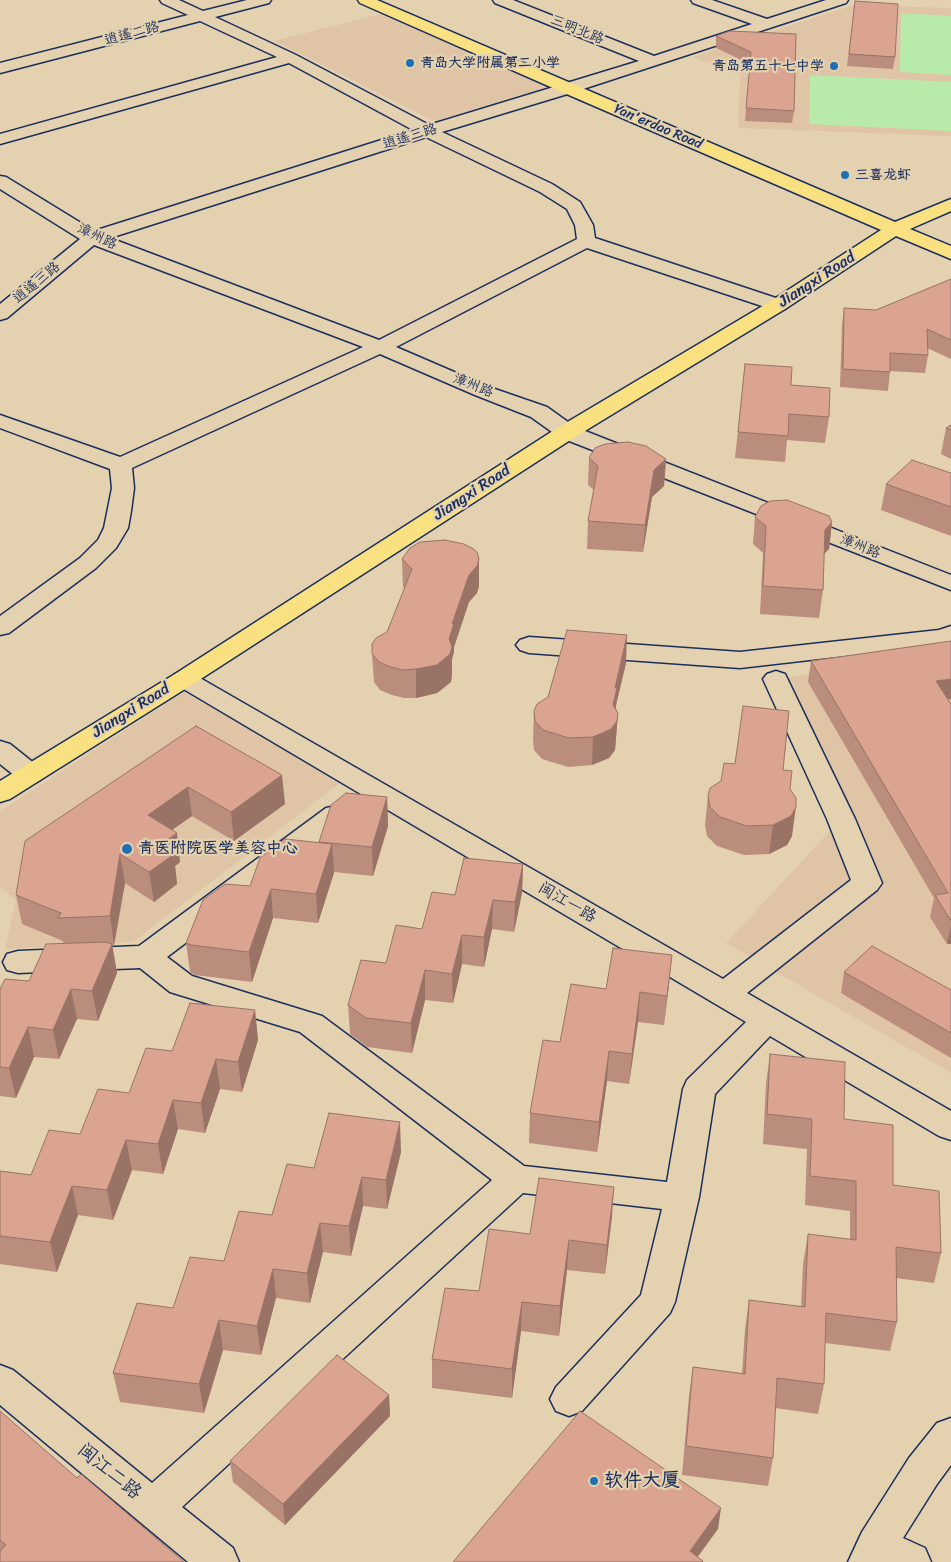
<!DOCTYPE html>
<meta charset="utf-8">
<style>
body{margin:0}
canvas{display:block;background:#e3d1af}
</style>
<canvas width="951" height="1562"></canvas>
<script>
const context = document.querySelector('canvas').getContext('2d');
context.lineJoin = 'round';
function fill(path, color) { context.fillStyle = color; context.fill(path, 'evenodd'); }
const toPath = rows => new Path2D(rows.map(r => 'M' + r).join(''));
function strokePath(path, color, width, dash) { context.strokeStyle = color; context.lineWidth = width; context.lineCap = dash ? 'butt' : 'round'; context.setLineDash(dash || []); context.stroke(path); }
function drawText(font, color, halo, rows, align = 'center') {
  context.font = font + ' Sriracha,"LXGW WenKai TC",sans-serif'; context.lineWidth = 4.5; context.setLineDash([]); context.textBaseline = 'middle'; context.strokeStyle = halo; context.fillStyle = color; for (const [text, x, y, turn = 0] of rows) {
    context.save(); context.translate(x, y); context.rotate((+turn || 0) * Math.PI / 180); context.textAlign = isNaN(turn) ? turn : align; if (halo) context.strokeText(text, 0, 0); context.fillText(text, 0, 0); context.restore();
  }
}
fill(toPath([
 [854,5,951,8,951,136,738,128,740,75,693,57],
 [385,13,553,85,434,121,274,41],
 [951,651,951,1073,726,943,841,819,776,679],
 [184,692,341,782,133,942,5,949,16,900,0,887,0,811]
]), '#e0c4a6');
fill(toPath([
 [901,13,951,16,951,75,900,72],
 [810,75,951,82,951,131,809,124]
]), '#b8eaaa');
const minor = toPath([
 [160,0,179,0,203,11,247,0,271,0,269,3,215,17,296,55,429,125,639,61,495,3,493,0,513,0,654,56,752,24,693,3,691,0,712,0,767,19,826,0,848,0,846,3,574,92,442,132,552,184,580,202,593,225,595,238,785,301,788,305,785,309,778,311,771,309,587,248,396,347,489,387,547,407,575,427,951,575,951,590,559,437,531,417,475,395,380,354,132,468,134,488,131,511,128,528,116,548,96,568,9,633,0,635,0,616,80,558,98,540,104,528,112,488,110,469,0,428,0,415,120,457,363,347,94,245,7,318,0,320,0,304,80,239,0,189,0,176,6,177,94,231,413,130,289,63,0,144,0,134,277,57,200,21,0,73,0,63,188,15,162,3,160,0],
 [426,137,540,192,567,209,575,225,577,239,379,340,110,238,426,137],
 [951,626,951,642,940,645,740,668,529,653,520,650,516,645,520,640,529,637,740,652,939,630,951,626],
 [184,671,193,674,723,979,851,880,827,819,763,679,767,674,776,671,785,674,855,819,882,883,877,890,747,993,951,1111,951,1140,939,1136,770,1036,715,1094,699,1197,675,1302,670,1313,582,1411,569,1416,556,1411,550,1399,556,1387,641,1295,662,1209,523,1193,182,1507,233,1548,239,1562,188,1562,0,1405,0,1365,13,1370,152,1483,492,1180,300,1032,170,992,140,968,18,973,7,970,3,962,7,954,18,951,139,946,326,808,336,806,346,808,350,815,346,822,167,957,192,976,322,1016,524,1166,667,1182,683,1089,687,1080,746,1022,175,684,171,679,175,674,184,671],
 [0,741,10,744,40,768,44,774,40,780,30,783,20,780,0,764,0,741],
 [951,1418,951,1465,937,1484,903,1538,925,1548,931,1562,848,1562,862,1532,909,1458,937,1423,951,1418]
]);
const major = toPath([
 [358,0,377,0,895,222,951,199,951,211,910,229,951,246,951,259,896,236,785,309,575,437,193,684,10,799,0,802,0,781,175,674,559,427,771,301,881,230,562,92,360,3,358,0]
]);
strokePath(minor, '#1b2f5e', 3);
strokePath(major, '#1b2f5e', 3);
fill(minor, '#e3d1af');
fill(major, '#f9e181');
fill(toPath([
 [855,1,895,57,893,69,847,66],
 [796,34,794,111,792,123,745,121,750,64,716,48,716,36],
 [951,279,951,359,927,348,928,355,925,373,890,371,888,391,840,387,842,325,844,308,876,310],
 [745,364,791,385,829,417,825,443,787,440,785,462,735,458],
 [951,425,951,459,941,454,946,428],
 [589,458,666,459,664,486,652,497,643,552,587,549,588,521,594,490,588,485],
 [951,473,951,536,881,510,886,484],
 [755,517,832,522,829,549,824,554,823,590,819,618,760,614,763,553,753,544],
 [402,559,479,559,479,586,477,593,469,602,454,647,454,652,452,659,452,674,451,682,437,693,416,698,404,698,392,695,380,690,374,682,372,654,387,632,405,588,403,587],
 [951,641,951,699,948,700,951,704,951,944,947,944,930,917,934,898,808,682,811,661],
 [626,663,616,705,616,709,618,713,615,750,609,758,592,765,568,767,542,759,534,750,533,739,534,711],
 [196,726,285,804,234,841,192,816,172,830,180,862,175,866,177,884,154,902,125,883,114,945,112,945,117,973,98,1021,77,1019,59,1059,34,1057,16,1098,0,1096,0,989,29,981,63,943,63,941,22,924,16,895],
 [735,764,783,770,790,789,792,836,787,845,769,854,744,855,717,846,707,836,705,825,708,796],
 [387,797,388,826,373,876,334,872,318,923,273,918,252,982,195,975,190,972,186,943,250,886,320,842,319,842],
 [523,864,522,893,514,932,492,929,484,967,462,964,453,1003,425,1000,412,1053,367,1047,350,1034,348,1005,386,963,422,929,455,895],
 [844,972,951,990,951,1058,841,993],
 [669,984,664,1025,638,1022,629,1084,607,1081,597,1152,529,1143,530,1113,560,1042,606,989],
 [255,1010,258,1040,242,1092,220,1089,205,1133,178,1129,163,1174,132,1170,113,1220,78,1215,57,1272,0,1264,0,1171,31,1175,129,1093,172,1051],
 [770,1054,844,1119,893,1185,941,1253,934,1283,896,1278,897,1322,890,1351,825,1343,824,1384,818,1414,775,1408,773,1458,768,1486,682,1475,689,1396,693,1367,742,1374,745,1329,749,1300,801,1307,803,1264,808,1234,850,1240,850,1211,805,1205,807,1149,763,1144,766,1084],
 [401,1152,387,1209,363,1206,351,1256,323,1252,310,1303,276,1298,261,1355,223,1350,204,1413,120,1402,113,1373,173,1308,272,1215,314,1168],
 [612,1216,605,1274,567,1270,559,1336,521,1331,512,1398,432,1388,432,1359,479,1291,530,1234],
 [389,1395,390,1416,285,1525,233,1482,230,1461],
 [0,1411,77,1478,0,1562]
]), '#bb8d7d');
fill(toPath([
 [666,459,664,486,652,497,643,552,645,525,654,470],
 [832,522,829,549,821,557,825,530],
 [479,559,479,586,477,593,469,602,454,647,454,652,452,659,452,674,451,682,437,693,416,698,416,669,449,639,452,624,469,575],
 [627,635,626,663,616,705,615,717,618,713,615,750,609,758,592,765,593,737,613,705,615,688],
 [951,679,951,699,932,702,936,681],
 [282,775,285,804,234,841,231,812],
 [188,787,192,816,152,844,148,815],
 [387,797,388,826,373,876,372,847],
 [796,807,792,836,787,845,769,854,773,825],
 [177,833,180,862,175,866,177,884,154,902,149,872,158,846],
 [332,844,334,873,318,923,316,894],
 [120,854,125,883,114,945,110,916],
 [523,864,522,893,514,932,515,902],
 [271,889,273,918,252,982,249,952],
 [493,900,492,929,484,967,484,937],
 [951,926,951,944,947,944],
 [462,935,462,964,453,1003,452,974],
 [112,944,117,973,98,1021,92,991],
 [672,955,669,984,664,1025,667,996],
 [425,970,425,1000,412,1053,411,1023],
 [71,989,77,1019,59,1059,53,1030],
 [640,992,638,1022,629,1084,632,1054],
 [255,1010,258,1040,242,1092,238,1062],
 [28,1027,34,1057,16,1098,9,1068],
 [609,1051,607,1081,597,1152,599,1122],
 [216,1059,220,1089,205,1133,201,1103],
 [173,1100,178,1129,163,1174,158,1144],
 [400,1122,401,1152,387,1209,386,1180],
 [126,1140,132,1170,113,1220,107,1190],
 [362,1177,363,1206,351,1256,349,1226],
 [72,1186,78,1215,57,1272,50,1242],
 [614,1187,612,1216,605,1274,607,1245],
 [320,1223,323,1252,310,1303,307,1273],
 [569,1240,567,1270,559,1336,560,1306],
 [273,1269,276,1298,261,1355,257,1326],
 [522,1302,521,1331,512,1398,512,1369],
 [219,1320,223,1350,204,1413,199,1384],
 [389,1395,390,1416,285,1525,283,1504],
 [721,1508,718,1529,694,1562,690,1551]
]), '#997366');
const building = toPath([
 [855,1,898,4,895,57,849,54,855,1],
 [730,31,796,34,794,111,746,108,751,52,716,36,730,31],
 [951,279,951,340,927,329,928,355,890,353,890,372,843,369,844,308,876,310,951,279],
 [745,364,792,367,791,385,830,388,829,417,789,414,788,436,738,432,745,364],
 [951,425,951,430,946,428,951,425],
 [628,442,646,446,666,459,654,470,645,525,588,521,598,466,589,458,595,448,605,444,628,442],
 [912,460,951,473,951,507,886,484,912,460],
 [787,500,829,516,832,522,825,530,823,590,763,586,766,526,755,517,761,506,770,501,787,500],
 [445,540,464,544,472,548,477,552,479,559,477,566,469,575,452,624,454,624,449,639,452,646,450,654,437,665,416,669,403,670,391,667,379,662,372,654,372,644,376,638,387,632,412,569,402,559,410,548,420,542,445,540],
 [567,630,627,635,615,688,617,688,613,705,618,713,617,721,611,729,593,737,569,738,543,730,535,721,534,711,537,704,548,697,567,630],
 [951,641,951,679,936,681,951,704,951,921,935,895,948,893,811,661,951,641],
 [743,706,789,711,783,770,792,771,790,789,796,798,796,807,791,816,773,825,747,826,720,817,710,807,708,796,710,788,721,781,724,763,735,764,743,706],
 [196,726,282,775,231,812,188,787,148,815,177,833,158,846,173,855,149,872,120,854,110,916,58,918,61,913,16,895,25,841,196,726],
 [346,793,387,797,372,847,319,842,331,805,346,793],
 [285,839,332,844,316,894,271,889,249,952,191,945,186,943,203,900,225,884,250,886,260,858,285,839],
 [464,858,523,864,515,902,493,900,484,937,462,935,452,974,425,970,411,1023,366,1018,348,1005,361,960,386,963,396,925,422,929,432,892,455,895,464,858],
 [105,942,112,944,92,991,71,989,53,1030,28,1027,9,1068,0,1067,0,989,5,979,29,981,46,944,105,942],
 [872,946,951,990,951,1033,844,972,872,946],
 [613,948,672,955,667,996,640,992,632,1054,609,1051,599,1122,530,1113,543,1040,560,1042,571,984,606,989,613,948],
 [190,1003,255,1010,238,1062,216,1059,201,1103,173,1100,158,1144,126,1140,107,1190,72,1186,50,1242,0,1236,0,1171,31,1175,49,1130,80,1134,98,1089,129,1093,146,1048,172,1051,190,1003],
 [770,1054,845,1062,844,1119,893,1125,893,1185,939,1191,941,1253,896,1247,897,1322,826,1313,824,1384,777,1378,773,1458,686,1446,693,1367,745,1374,749,1300,805,1307,808,1234,856,1240,856,1181,810,1176,812,1119,767,1114,770,1054],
 [329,1113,400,1122,386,1180,362,1177,349,1226,320,1223,307,1273,273,1269,257,1326,219,1320,199,1384,113,1373,137,1303,173,1308,190,1257,224,1261,239,1211,272,1215,287,1164,314,1168,329,1113],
 [539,1178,614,1187,607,1245,569,1240,560,1306,522,1302,512,1369,432,1359,445,1288,479,1291,489,1229,530,1234,539,1178],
 [337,1355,389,1395,283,1504,230,1461,337,1355],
 [0,1411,77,1478,81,1474,184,1562,0,1562,0,1551,6,1545,0,1540,0,1411],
 [580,1411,721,1508,690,1551,703,1561,702,1562,453,1562,580,1411]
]);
fill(building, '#daa491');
strokePath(building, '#997366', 1);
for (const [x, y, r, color] of [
 [410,63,5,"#1f6fb2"],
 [834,66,5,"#1f6fb2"],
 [845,175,5,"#1f6fb2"],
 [127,849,6,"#1f6fb2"],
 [594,1481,5,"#1f6fb2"]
]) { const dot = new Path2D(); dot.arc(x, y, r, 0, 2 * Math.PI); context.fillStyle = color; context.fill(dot); strokePath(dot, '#e3d1af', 2); }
drawText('14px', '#1b2f5e', '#e3d1af', [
 ["三明北路",577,30,22],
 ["逍遥二路",132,34,-15],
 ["Yan'erdao Road",658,127,23],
 ["逍遥三路",410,137,-17],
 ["漳州路",97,237,25],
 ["逍遥三路",37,283,-40],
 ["漳州路",473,386,22],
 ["漳州路",860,547,22]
]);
drawText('bold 14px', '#1b2f5e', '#e3d1af', [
 ["青岛大学附属第二小学",420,63],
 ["青岛第五十七中学",824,66,"right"],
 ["三喜龙虾",855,175]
], 'left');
drawText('16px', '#1b2f5e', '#e3d1af', [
 ["Jiangxi Road",817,280,-33],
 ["Jiangxi Road",472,493,-33],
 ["Jiangxi Road",131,711,-32],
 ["闽江一路",567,903,30]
]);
drawText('bold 16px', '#1b2f5e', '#e3d1af', [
 ["青医附院医学美容中心",138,849]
], 'left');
drawText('19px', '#1b2f5e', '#e3d1af', [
 ["闽江二路",109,1472,39]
]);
drawText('bold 19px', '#1b2f5e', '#e3d1af', [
 ["软件大厦",604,1481]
], 'left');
</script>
